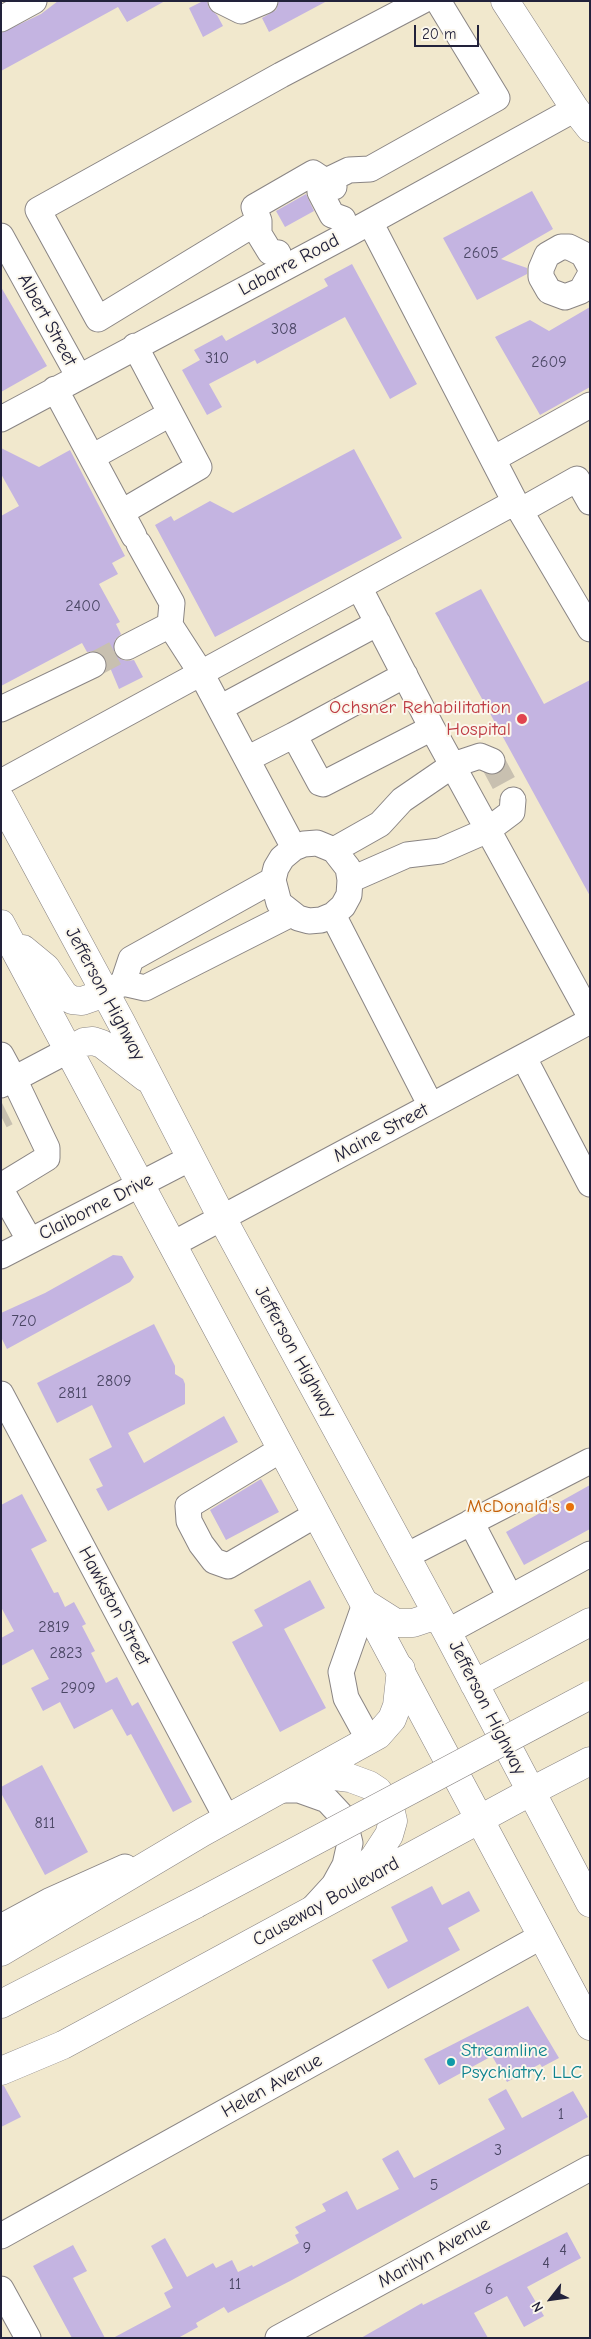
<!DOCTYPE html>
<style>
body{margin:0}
#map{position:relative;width:591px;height:2339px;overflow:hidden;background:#f1e8cd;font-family:"Comic Neue",sans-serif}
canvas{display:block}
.frame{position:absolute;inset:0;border:2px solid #22223b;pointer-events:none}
.north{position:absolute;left:526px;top:2274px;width:50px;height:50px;-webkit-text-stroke:4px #fbf7ec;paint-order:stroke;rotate:240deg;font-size:14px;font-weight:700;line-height:20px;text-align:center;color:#22223b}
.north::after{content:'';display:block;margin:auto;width:18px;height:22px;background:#22223b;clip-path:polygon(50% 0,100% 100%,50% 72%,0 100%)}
.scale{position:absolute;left:414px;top:25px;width:65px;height:22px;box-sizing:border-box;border:2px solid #22223b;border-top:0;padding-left:6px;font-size:15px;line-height:18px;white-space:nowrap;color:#22223b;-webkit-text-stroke:4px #fbf7ec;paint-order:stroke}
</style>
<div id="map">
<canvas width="591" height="2339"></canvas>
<div class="frame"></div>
<div class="north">N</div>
<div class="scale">20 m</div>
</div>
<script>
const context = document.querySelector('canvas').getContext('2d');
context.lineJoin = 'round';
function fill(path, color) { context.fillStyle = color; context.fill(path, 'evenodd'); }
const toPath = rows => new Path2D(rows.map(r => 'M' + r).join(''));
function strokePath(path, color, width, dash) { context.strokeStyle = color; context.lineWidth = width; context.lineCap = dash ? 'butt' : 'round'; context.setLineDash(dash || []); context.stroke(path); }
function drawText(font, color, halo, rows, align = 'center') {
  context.font = font + ' "Comic Neue",sans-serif'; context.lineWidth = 4; context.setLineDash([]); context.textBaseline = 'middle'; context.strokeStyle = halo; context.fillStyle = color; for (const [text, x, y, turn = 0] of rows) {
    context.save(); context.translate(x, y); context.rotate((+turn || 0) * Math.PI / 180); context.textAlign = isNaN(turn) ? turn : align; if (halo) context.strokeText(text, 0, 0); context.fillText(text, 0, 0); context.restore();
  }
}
fill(toPath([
 [58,1,165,1,127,22,118,7,1,71,1,33,41,14],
 [203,1,207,1,209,8,217,15,223,26,203,37,189,8],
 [279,1,327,1,269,32,262,18,276,10],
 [532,191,553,229,501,259,527,268,527,274,477,300,443,238],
 [306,194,314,211,285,227,276,211],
 [352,264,417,384,390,399,345,317,257,364,255,360,209,384,222,407,207,415,182,370,200,360,194,350,222,335,226,341,328,286,324,279],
 [1,287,47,366,1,392],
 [590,307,590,387,540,415,495,337,530,320,549,331],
 [1,448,39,467,70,450,125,556,112,563,118,574,99,584,120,622,116,624,121,634,115,640,114,653,120,659,127,661,134,660,143,677,119,689,106,658,95,651,87,652,82,643,1,686,1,516,19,506,1,474],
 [354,449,402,538,215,637,155,525,171,516,174,521,210,501,233,513],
 [481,589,544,704,590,680,590,896,435,613],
 [113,1255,122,1256,134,1277,130,1282,7,1349,1,1337,1,1313,45,1293],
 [154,1324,175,1366,175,1374,183,1379,185,1384,185,1404,128,1433,144,1463,224,1416,238,1442,108,1511,96,1489,103,1486,89,1459,112,1447,92,1405,57,1423,37,1383],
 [261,1479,279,1512,226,1540,210,1510],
 [590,1485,590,1529,524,1565,506,1532],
 [22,1494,47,1541,31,1549,54,1593,58,1592,65,1607,74,1602,86,1624,82,1626,95,1651,91,1653,106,1683,117,1677,132,1706,138,1702,192,1802,173,1812,131,1734,127,1736,112,1709,74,1729,60,1702,43,1711,31,1688,49,1679,33,1649,1,1666,1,1638,14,1631,1,1607,1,1505],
 [310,1580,325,1608,284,1629,326,1708,280,1732,232,1642,263,1626,254,1610],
 [42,1765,88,1852,45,1875,1,1793,1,1787],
 [432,1886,442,1905,469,1891,480,1911,448,1928,460,1950,388,1989,372,1960,408,1941,391,1907],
 [528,2006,559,2058,542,2067,540,2064,507,2082,492,2056,439,2085,424,2059],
 [1,2086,4,2086,21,2117,1,2127],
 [506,2089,522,2118,573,2091,588,2117,292,2280,228,2313,224,2307,196,2323,198,2327,178,2338,113,2338,171,2307,164,2293,173,2288,151,2246,165,2238,187,2277,213,2263,216,2268,232,2260,238,2272,252,2265,253,2267,299,2243,295,2235,299,2233,295,2227,326,2211,322,2204,347,2191,357,2210,399,2189,382,2159,398,2150,414,2178,505,2129,488,2099],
 [567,2232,581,2258,527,2287,544,2316,524,2327,507,2296,474,2313,488,2338,361,2338,422,2303,423,2305,437,2298],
 [73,2245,87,2271,73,2278,105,2338,72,2338,33,2266]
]), '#c4b4e1');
strokePath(toPath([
 [93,665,127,647],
 [492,761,513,800],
 [1,1116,7,1113]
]), '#c8c0b0', 25, [25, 12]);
const minor = toPath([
 [221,1,241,11,265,1],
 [1,19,34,1],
 [343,219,332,215,320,192,324,182,349,170,370,169,497,98,438,1],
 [259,221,98,319,38,210,281,75,422,1],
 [370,222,515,502,590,629],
 [1,236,79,377],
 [278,253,270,252,259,234,259,221,254,207,313,173,334,187],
 [590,267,583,254,569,247,561,247,547,255,541,269,541,277,549,291,565,297,581,291,590,275],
 [55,389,134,536],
 [1,419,350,233,575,109],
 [92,457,170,414],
 [493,459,590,405],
 [520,511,577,479,590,502],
 [122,512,199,467,135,346],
 [139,544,172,603,170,625,201,673,294,848],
 [359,587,432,728,590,1016],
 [127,647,170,625],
 [220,708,378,623],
 [1,709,93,665],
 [294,735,405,675],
 [247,759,294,735,320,783,323,784,432,728],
 [1,782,515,502],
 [334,850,380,824,402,800,453,765,480,756,492,761],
 [350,880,407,855,440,851,488,830,512,812,513,800],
 [333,915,431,1106],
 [123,983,131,959,273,880,276,868,282,858,294,848,304,844,317,843,334,850,348,868,350,880,349,895,343,906,333,915,321,920,309,921,298,918,279,903,273,880],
 [108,991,123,983,145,988,291,914],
 [1,1055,14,1079,1,1085],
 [524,1058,590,1184],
 [1,1186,47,1158,47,1148,14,1079,69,1050],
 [1,1190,30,1241],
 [173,1244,590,1021],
 [1,1256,191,1158],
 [1,1394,227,1819],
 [282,1449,188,1506,189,1521,201,1544,214,1561,228,1566,317,1514],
 [471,1522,510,1597],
 [406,1556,590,1461],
 [365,1604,341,1672,346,1698,369,1740],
 [447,1632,590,1554],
 [281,1790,299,1790,327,1800,341,1815,347,1831,350,1843,345,1865,334,1885,313,1908],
 [1,1927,49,1901,125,1867],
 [1,2236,542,1936],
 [1,2289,28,2338],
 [278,2338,590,2168]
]);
const major = toPath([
 [505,1,575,109,590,128],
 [1,800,121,1022,222,1218,447,1632,590,1903],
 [1,924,590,2026],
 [23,949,46,968,64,995,72,1000,82,1001,105,993],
 [69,1050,84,1042,93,1041,102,1044,146,1078],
 [366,1604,396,1623,413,1623,437,1615],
 [474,1684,590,1622],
 [530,1792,590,1761]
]);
const highway = toPath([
 [311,1773,350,1778,369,1785,378,1791,390,1808,393,1821,389,1835,374,1858,355,1877],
 [1,1952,203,1832,378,1735,392,1719,397,1706,401,1669],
 [1,2004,196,1904],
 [1,2071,63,2045,530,1792]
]);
strokePath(minor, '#8a8584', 27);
strokePath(major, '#8a8584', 29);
strokePath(highway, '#8a8584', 29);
strokePath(minor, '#fff', 25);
strokePath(major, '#fff', 28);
strokePath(highway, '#fff', 28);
const highwayBridge = toPath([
 [196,1904,590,1695]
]);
strokePath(highwayBridge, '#8a8584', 29, []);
strokePath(highwayBridge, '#fff', 28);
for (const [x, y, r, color] of [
 [522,719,6,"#e0444e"],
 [570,1507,5,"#e8710a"],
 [451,2062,5,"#0f9aa8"]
]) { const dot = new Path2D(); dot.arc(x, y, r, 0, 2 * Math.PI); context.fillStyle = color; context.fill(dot); strokePath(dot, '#fbf7ec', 2); }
drawText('16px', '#4a4664', null, [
 ["2605",481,253],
 ["308",284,329],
 ["310",217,358],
 ["2609",549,362],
 ["2400",83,606],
 ["720",24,1321],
 ["2809",114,1381],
 ["2811",73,1393],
 ["2819",54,1627],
 ["2823",66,1653],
 ["2909",78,1688],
 ["811",45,1823],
 ["1",561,2114],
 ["3",498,2150],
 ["5",434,2185],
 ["9",307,2248],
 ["4",563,2250],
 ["4",546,2263],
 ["11",235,2284],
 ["6",489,2289]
]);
drawText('19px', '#22223b', '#fbf7ec', [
 ["Labarre Road",289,265,-28],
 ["Albert Street",47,320,61],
 ["Jefferson Highway",105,994,62],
 ["Maine Street",381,1133,-28],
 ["Claiborne Drive",96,1207,-27],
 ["Jefferson Highway",295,1352,61],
 ["Hawkston Street",114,1606,62],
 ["Jefferson Highway",487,1708,63],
 ["Causeway Boulevard",326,1902,-29],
 ["Helen Avenue",272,2086,-29],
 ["Marilyn Avenue",434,2253,-29]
]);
drawText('19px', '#be3a42', '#fbf7ec', [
 ["Ochsner Rehabilitation",511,708],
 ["Hospital",511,730]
], 'right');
drawText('19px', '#c56008', '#fbf7ec', [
 ["McDonald's",560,1507]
], 'right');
drawText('19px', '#0d838f', '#fbf7ec', [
 ["Streamline",461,2051],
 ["Psychiatry, LLC",461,2073]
], 'left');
</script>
